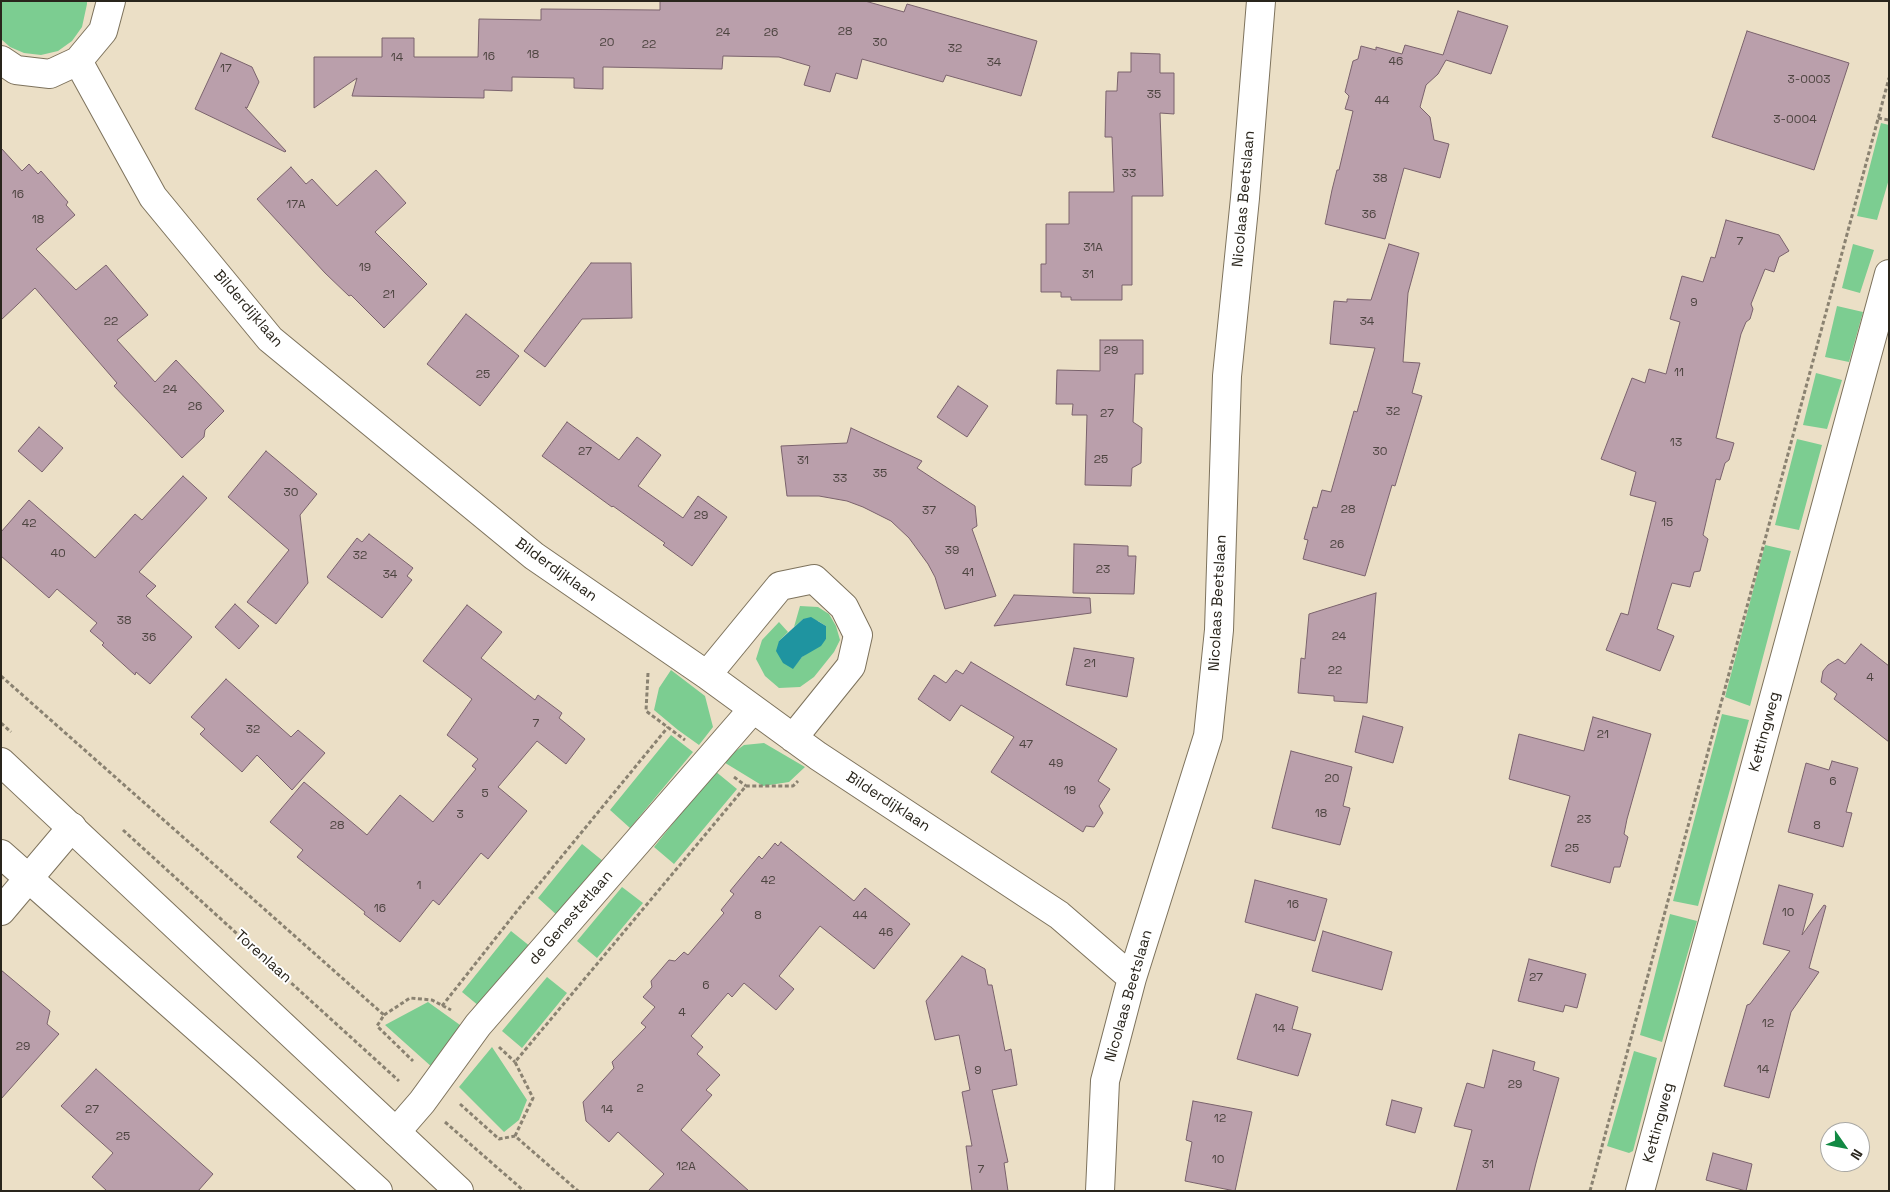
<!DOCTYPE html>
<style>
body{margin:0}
#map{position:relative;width:1890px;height:1192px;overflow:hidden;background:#ebdfc6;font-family:"Space Grotesk",sans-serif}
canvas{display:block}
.frame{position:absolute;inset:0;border:2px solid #29251c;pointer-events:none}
.north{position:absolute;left:1820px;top:1122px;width:50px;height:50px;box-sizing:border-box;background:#fff;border:1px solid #a9a8a4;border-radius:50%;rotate:123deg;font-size:14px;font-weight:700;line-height:20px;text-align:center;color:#29251c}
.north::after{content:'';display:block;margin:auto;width:18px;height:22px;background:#118943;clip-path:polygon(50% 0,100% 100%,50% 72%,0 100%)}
</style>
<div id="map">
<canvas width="1890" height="1192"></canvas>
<div class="frame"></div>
<div class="north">N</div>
</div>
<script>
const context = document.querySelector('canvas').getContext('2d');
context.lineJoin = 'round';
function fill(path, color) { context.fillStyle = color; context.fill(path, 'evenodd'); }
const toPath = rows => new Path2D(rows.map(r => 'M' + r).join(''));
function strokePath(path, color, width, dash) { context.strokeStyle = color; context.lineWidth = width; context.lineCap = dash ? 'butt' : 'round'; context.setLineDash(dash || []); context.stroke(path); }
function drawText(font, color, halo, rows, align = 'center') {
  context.font = font + ' "Space Grotesk",sans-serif'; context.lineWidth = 4; context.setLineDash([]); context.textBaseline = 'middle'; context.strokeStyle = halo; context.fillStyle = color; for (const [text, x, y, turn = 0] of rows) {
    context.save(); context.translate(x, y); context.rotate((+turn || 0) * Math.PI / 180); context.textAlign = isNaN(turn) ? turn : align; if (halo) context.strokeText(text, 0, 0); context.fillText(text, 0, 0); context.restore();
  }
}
fill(toPath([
 [1,1,87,1,87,4,82,27,72,41,58,51,41,55,24,53,10,47,1,39],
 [1881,123,1889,125,1889,179,1877,220,1857,216],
 [1853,244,1874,250,1860,293,1842,288],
 [1837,306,1863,312,1849,362,1825,357],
 [1816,373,1842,380,1827,429,1803,425],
 [1797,439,1822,445,1799,530,1775,525],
 [1765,545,1791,551,1750,706,1725,697],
 [800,606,818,607,829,614,836,626,840,640,834,652,814,677,800,687,779,688,765,676,756,659,762,640,779,622,788,632,779,641,793,668,802,657,826,639,826,626,818,621,803,619,794,627],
 [671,670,705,696,713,727,699,745,678,730,654,710,659,688],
 [1722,714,1749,720,1698,906,1673,901],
 [671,735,693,752,630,828,610,810],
 [764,743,805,767,789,782,763,786,722,761,744,745],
 [715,771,737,789,674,864,654,847],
 [582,844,603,861,558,916,538,898],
 [622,887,643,903,597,958,577,941],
 [1670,914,1697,921,1662,1042,1640,1035],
 [511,931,531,947,479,1006,462,992],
 [547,977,567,993,522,1048,502,1031],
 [428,1002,467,1030,433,1068,385,1025],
 [492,1047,527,1100,519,1120,504,1132,459,1087],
 [1634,1051,1657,1058,1633,1151,1629,1153,1607,1146]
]), '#7ccd91');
fill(toPath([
 [811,617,826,626,826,639,821,646,802,657,793,669,783,663,776,651,779,641,803,619]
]), '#1f94a0');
const building = toPath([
 [660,1,865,1,904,12,907,4,1037,41,1021,96,946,75,943,82,862,59,857,79,836,73,830,92,804,85,810,66,779,57,723,56,722,69,603,67,603,89,574,88,574,78,512,77,512,91,484,90,484,98,352,96,357,78,314,108,314,57,382,57,382,38,414,38,414,57,478,57,479,19,541,20,541,9,660,10,660,1],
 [1458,11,1508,26,1491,74,1446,60,1438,74,1426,85,1420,107,1430,117,1434,140,1449,144,1440,178,1404,168,1385,239,1325,224,1332,190,1337,170,1339,170,1353,111,1345,109,1349,96,1345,92,1353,61,1358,59,1361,46,1376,50,1376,47,1402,54,1405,45,1443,55,1458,11],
 [1747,31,1849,63,1814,170,1712,137,1747,31],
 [221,53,252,67,259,82,247,108,245,107,286,151,285,152,195,109,221,53],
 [1131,53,1160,54,1160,73,1174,73,1174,114,1160,113,1163,196,1132,196,1132,285,1122,285,1122,300,1071,300,1071,297,1061,297,1061,292,1041,292,1041,264,1046,264,1046,224,1069,224,1069,192,1114,192,1112,137,1105,137,1106,91,1117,91,1118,72,1131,72,1131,53],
 [1,148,22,171,29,164,38,174,41,171,68,202,66,205,75,215,36,249,76,290,106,265,148,315,117,340,155,382,176,360,224,411,205,430,204,437,182,458,114,386,117,383,35,288,1,320,1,148],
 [291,167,306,184,312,179,337,206,376,170,406,203,375,232,427,284,384,328,351,295,349,296,325,273,257,199,291,167],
 [1726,220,1779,235,1789,251,1779,257,1774,272,1765,269,1751,304,1753,309,1750,319,1746,322,1741,334,1716,438,1734,443,1729,460,1725,463,1720,480,1716,479,1703,535,1708,539,1700,571,1694,572,1690,587,1672,583,1657,629,1674,636,1660,671,1606,650,1621,613,1628,615,1656,502,1630,495,1636,472,1601,459,1632,378,1645,383,1649,369,1666,374,1680,322,1670,319,1682,276,1703,282,1711,257,1715,258,1726,220],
 [1389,244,1419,253,1408,293,1403,362,1420,363,1412,393,1422,396,1395,486,1392,485,1365,576,1303,559,1308,540,1304,539,1313,507,1317,508,1322,490,1331,492,1354,411,1357,412,1375,348,1330,344,1334,301,1347,302,1347,299,1371,300,1389,244],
 [591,263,631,263,632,318,582,319,545,367,524,351,591,263],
 [466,314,519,356,480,406,427,364,466,314],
 [1100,340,1143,340,1143,374,1135,374,1133,422,1142,428,1141,463,1132,468,1131,486,1085,485,1087,415,1072,415,1073,404,1056,404,1057,370,1100,371,1100,340],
 [958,386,988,406,967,437,937,417,958,386],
 [567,422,619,460,637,437,661,455,638,486,683,518,698,496,727,517,692,566,663,545,665,543,613,506,612,507,542,456,567,422],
 [39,427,63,448,42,472,18,451,39,427],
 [851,428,922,461,917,468,975,506,977,526,972,529,996,596,945,609,935,577,928,564,909,538,891,521,863,507,847,501,819,496,787,496,781,446,847,443,851,428],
 [266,451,317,494,300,515,308,583,276,624,247,602,289,550,228,497,266,451],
 [183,476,207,498,139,572,156,586,146,596,192,637,150,684,136,672,135,675,102,645,104,643,90,631,97,623,57,589,49,598,1,556,1,532,29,500,95,558,135,514,142,520,183,476],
 [369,534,413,568,407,576,412,580,382,618,327,577,357,538,362,542,369,534],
 [1074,544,1128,546,1128,556,1136,556,1134,594,1073,593,1074,544],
 [1376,593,1367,703,1334,701,1334,696,1298,693,1301,658,1305,659,1309,614,1376,593],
 [1014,595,1090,598,1091,613,994,626,1014,595],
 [235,604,259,626,239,649,215,627,235,604],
 [467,605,502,632,481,658,535,700,538,695,562,713,559,718,585,739,566,764,537,741,498,787,527,811,488,859,481,853,439,905,433,900,400,942,364,914,365,912,297,857,303,850,270,822,304,782,367,835,400,795,433,822,476,769,472,766,478,759,447,735,472,699,423,661,467,605],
 [1861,644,1889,666,1889,742,1834,699,1837,694,1821,682,1823,671,1828,665,1838,659,1845,664,1861,644],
 [1074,648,1134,658,1127,697,1066,685,1074,648],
 [971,662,1117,749,1098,781,1110,789,1099,806,1103,813,1094,827,1086,826,1083,832,991,772,1014,737,961,705,950,721,918,699,934,675,946,683,956,670,963,674,971,662],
 [226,679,291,737,298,730,325,753,292,790,257,755,242,772,200,734,205,729,191,717,226,679],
 [1363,716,1403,727,1393,763,1355,752,1363,716],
 [1593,717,1651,734,1627,819,1624,834,1628,837,1620,867,1614,867,1610,883,1551,866,1570,796,1509,779,1519,734,1584,751,1593,717],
 [1291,751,1352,767,1343,806,1350,808,1340,845,1272,828,1291,751],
 [1832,761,1858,768,1846,812,1852,813,1843,847,1788,832,1806,763,1829,770,1832,761],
 [781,842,854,901,865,888,910,924,874,969,820,926,779,976,794,989,776,1010,744,983,732,997,728,993,691,1036,703,1047,697,1054,720,1075,706,1090,712,1095,681,1130,749,1191,648,1191,664,1174,618,1132,609,1142,586,1121,583,1102,614,1068,612,1062,646,1027,641,1023,655,1007,643,997,652,987,651,981,669,960,675,961,684,952,688,955,724,913,721,910,734,894,730,891,759,856,762,859,775,843,778,846,781,842],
 [1255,880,1327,899,1315,941,1245,922,1255,880],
 [1779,885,1813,894,1802,935,1824,905,1826,906,1809,968,1819,972,1791,1012,1769,1098,1724,1086,1747,1005,1750,1004,1790,951,1763,944,1779,885],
 [1323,931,1392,952,1382,990,1312,971,1323,931],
 [962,956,985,969,988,985,992,985,1005,1051,1011,1049,1017,1085,992,1090,1008,1162,1004,1163,1008,1191,972,1191,966,1146,972,1146,962,1092,970,1090,959,1035,935,1040,926,1001,962,956],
 [1529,959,1586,974,1577,1008,1565,1005,1563,1012,1518,1001,1529,959],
 [1,970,50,1011,47,1024,59,1034,1,1099,1,970],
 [1256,994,1298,1007,1292,1029,1311,1034,1298,1076,1237,1059,1256,994],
 [1493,1050,1535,1062,1533,1070,1559,1078,1536,1163,1529,1191,1456,1191,1472,1130,1454,1126,1467,1083,1484,1088,1493,1050],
 [96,1069,213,1174,198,1191,107,1191,92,1177,113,1153,61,1106,96,1069],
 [1392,1100,1422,1108,1415,1133,1386,1125,1392,1100],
 [1193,1101,1252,1112,1235,1191,1185,1181,1192,1142,1186,1140,1193,1101],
 [1713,1153,1752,1164,1746,1191,1706,1180,1713,1153]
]);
fill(building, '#ba9fab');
strokePath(building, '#7a626c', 1);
const minor = toPath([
 [1,60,16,70,50,74,78,61,103,31,111,1],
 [78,61,153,197,270,339,534,556,707,675,818,756,1059,915,1132,978],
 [707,675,780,586,814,579,844,607,858,635,851,666,793,738],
 [1,854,245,1070,378,1191],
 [1,911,72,827],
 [396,1132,422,1102,478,1025,753,709],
 [1100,1191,1105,1081,1132,978,1208,736,1219,630,1227,376,1245,198,1261,1],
 [1640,1191,1889,274]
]);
const major = toPath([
 [1,762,459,1191]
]);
strokePath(minor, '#7d725c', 30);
strokePath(major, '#7d725c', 30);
strokePath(toPath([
 [1878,118,1889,120],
 [648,673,646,711,685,740],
 [1,676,384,1015,377,1026,413,1061],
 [1,723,11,732],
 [734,777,746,786],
 [123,830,399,1081],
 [442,1006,517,911,668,727],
 [384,1015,410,998,432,1000,451,1010],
 [499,1047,515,1062],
 [460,1104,499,1139,515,1136,578,1191],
 [445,1122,524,1191],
 [515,1136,533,1098,515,1062,746,786,793,786,798,781],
 [1590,1191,1889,78]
]), '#8a8271', 3, [4, 2.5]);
strokePath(minor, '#fff', 28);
strokePath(major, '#fff', 28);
drawText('12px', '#4d4440', null, [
 ["28",845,32],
 ["24",723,33],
 ["26",771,33],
 ["20",607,43],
 ["30",880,43],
 ["22",649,45],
 ["32",955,49],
 ["18",533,55],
 ["16",489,57],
 ["14",397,58],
 ["46",1396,62],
 ["34",994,63],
 ["17",226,69],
 ["3-0003",1809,80],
 ["35",1154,95],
 ["44",1382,101],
 ["3-0004",1795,120],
 ["33",1129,174],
 ["38",1380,179],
 ["16",18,195],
 ["17A",296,205],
 ["36",1369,215],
 ["18",38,220],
 ["7",1740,242],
 ["31A",1093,248],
 ["19",365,268],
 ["31",1088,275],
 ["21",389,295],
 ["9",1694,303],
 ["22",111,322],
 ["34",1367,322],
 ["29",1111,351],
 ["11",1679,373],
 ["25",483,375],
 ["24",170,390],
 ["26",195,407],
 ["32",1393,412],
 ["27",1107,414],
 ["13",1676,443],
 ["27",585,452],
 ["30",1380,452],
 ["25",1101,460],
 ["31",803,461],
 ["35",880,474],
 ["33",840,479],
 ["30",291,493],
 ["28",1348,510],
 ["37",929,511],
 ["29",701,516],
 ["15",1667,523],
 ["42",29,524],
 ["26",1337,545],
 ["39",952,551],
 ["40",58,554],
 ["32",360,556],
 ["23",1103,570],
 ["41",968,573],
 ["34",390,575],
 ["38",124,621],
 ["24",1339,637],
 ["36",149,638],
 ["21",1090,664],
 ["22",1335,671],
 ["4",1870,678],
 ["7",536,724],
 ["32",253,730],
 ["21",1603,735],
 ["47",1026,745],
 ["49",1056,764],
 ["20",1332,779],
 ["6",1833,782],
 ["19",1070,791],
 ["5",485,794],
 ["18",1321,814],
 ["3",460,815],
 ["23",1584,820],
 ["28",337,826],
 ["8",1817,826],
 ["25",1572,849],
 ["42",768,881],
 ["1",419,886],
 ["16",1293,905],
 ["16",380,909],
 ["10",1788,913],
 ["8",758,916],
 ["44",860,916],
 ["46",886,933],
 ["27",1536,978],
 ["6",706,986],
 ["4",682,1013],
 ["12",1768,1024],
 ["14",1279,1029],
 ["29",23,1047],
 ["14",1763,1070],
 ["9",978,1071],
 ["29",1515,1085],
 ["2",640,1089],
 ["27",92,1110],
 ["14",607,1110],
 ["12",1220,1119],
 ["25",123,1137],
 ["10",1218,1160],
 ["31",1488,1165],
 ["12A",686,1167],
 ["7",981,1170]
]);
drawText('15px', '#29251c', '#fff', [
 ["Nicolaas Beetslaan",1244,199,-85],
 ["Bilderdijklaan",248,309,49],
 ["Bilderdijklaan",556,570,36],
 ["Nicolaas Beetslaan",1218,603,-87],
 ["Kettingweg",1765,732,-75],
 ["Bilderdijklaan",888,802,33],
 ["de Genestetlaan",571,918,-49],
 ["Torenlaan",263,957,42],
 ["Nicolaas Beetslaan",1129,996,-74],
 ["Kettingweg",1659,1123,-75]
]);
</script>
